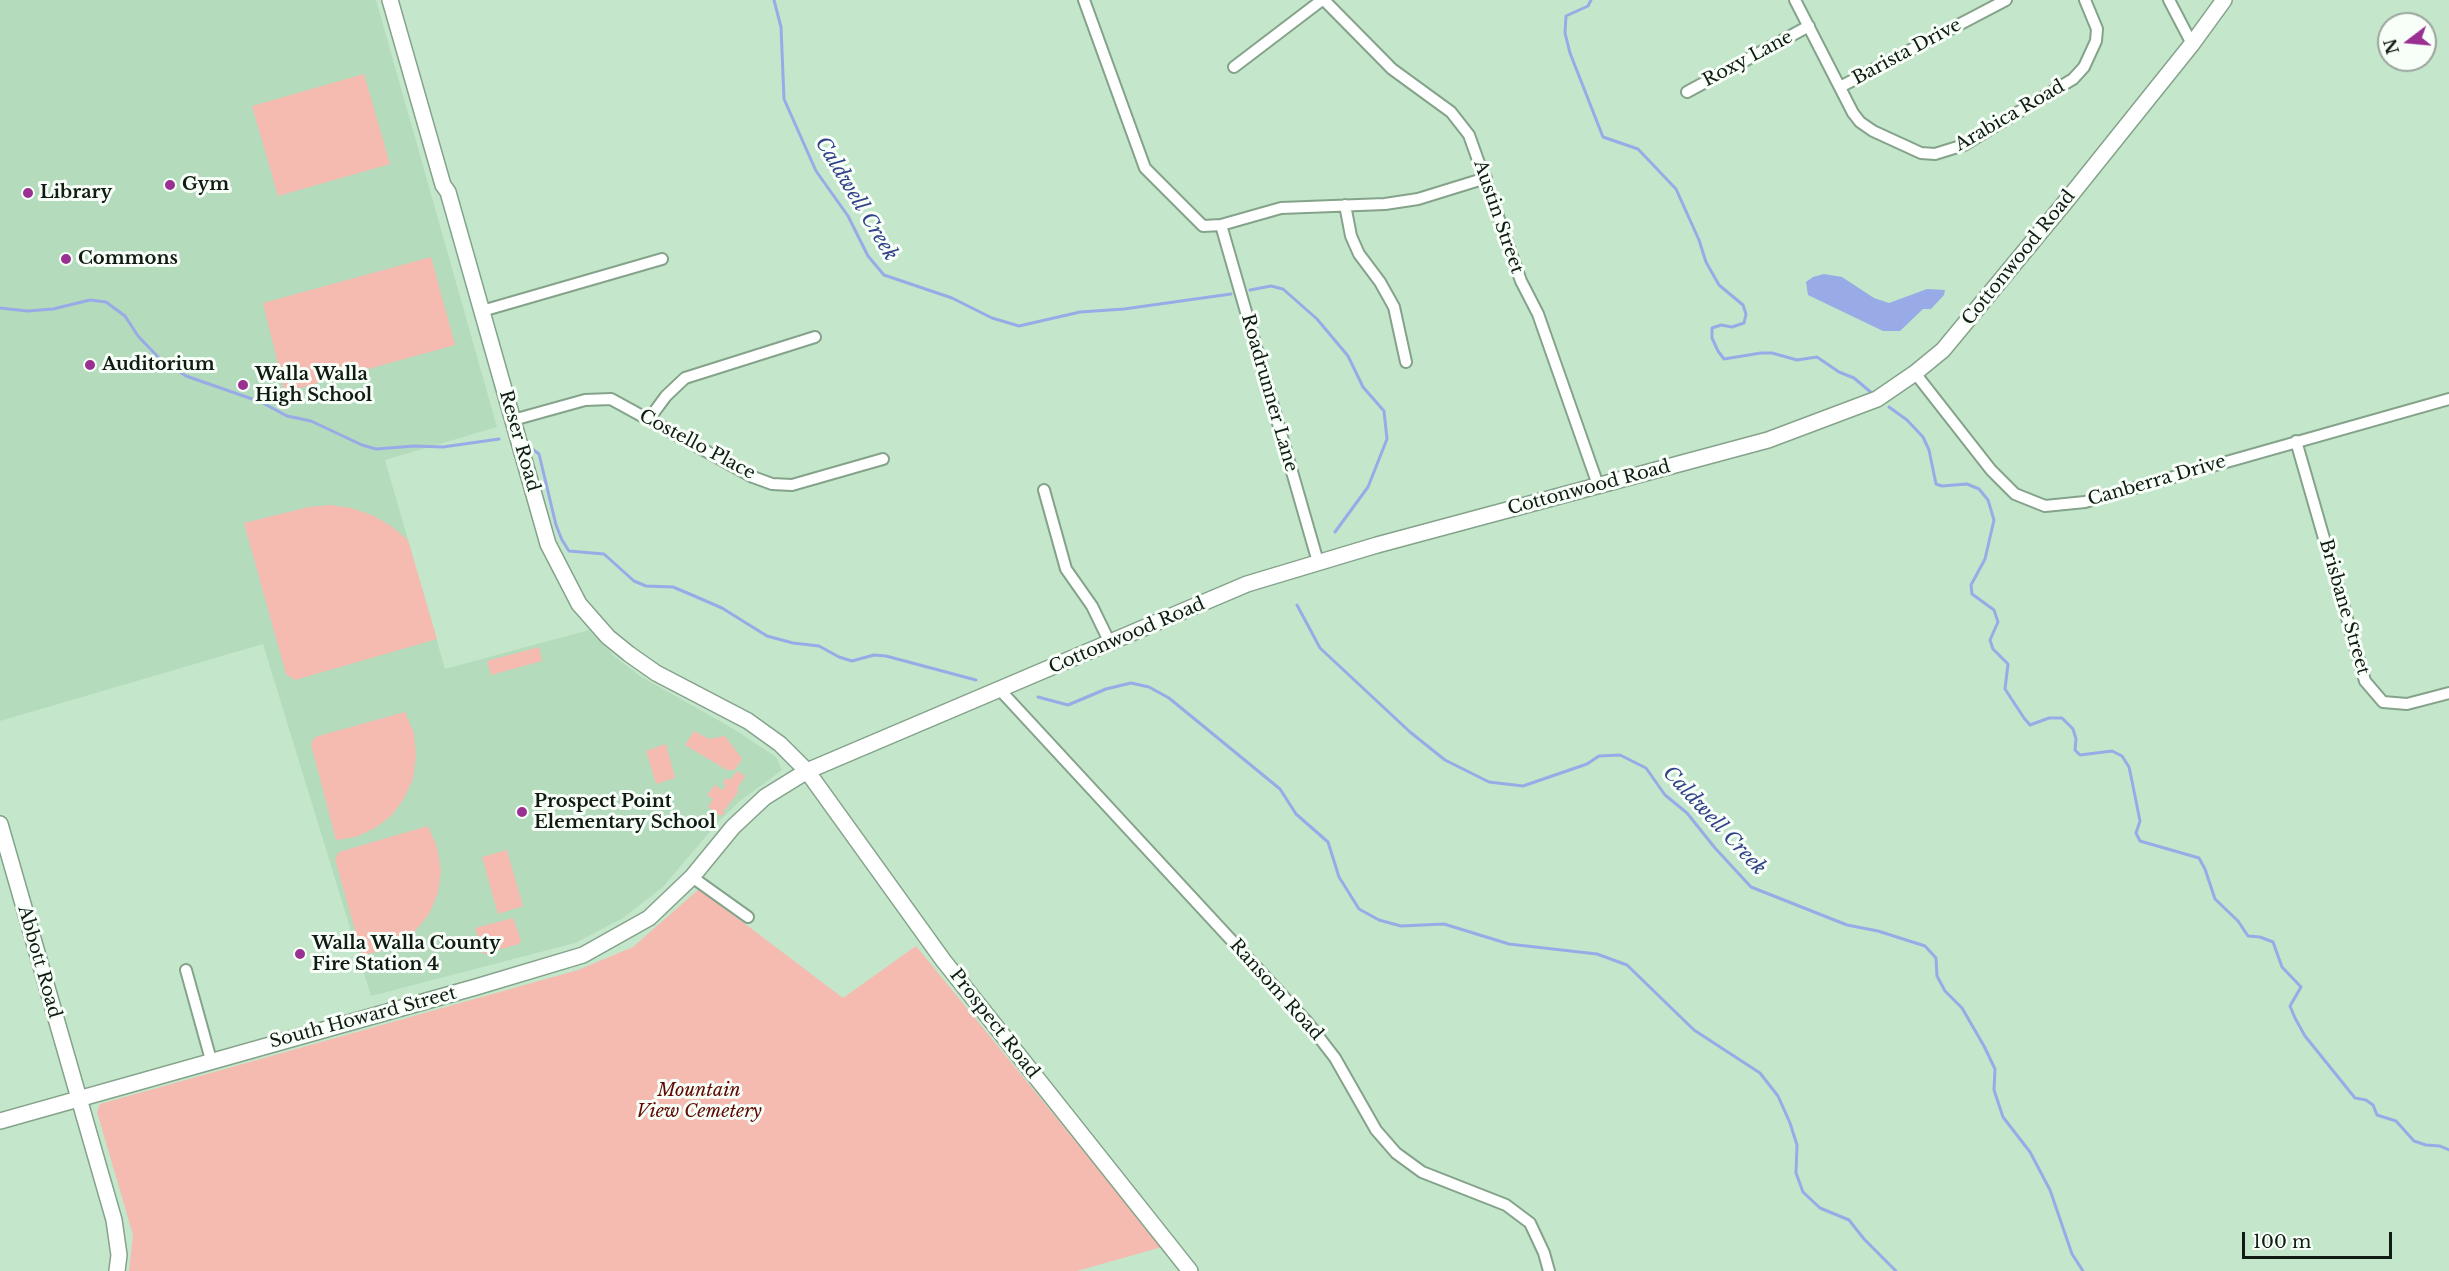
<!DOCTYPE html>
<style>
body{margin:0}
#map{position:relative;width:2449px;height:1271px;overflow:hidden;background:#c4e6cb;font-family:"Libre Baskerville",serif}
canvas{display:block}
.north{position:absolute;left:2377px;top:12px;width:60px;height:60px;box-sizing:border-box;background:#f8fff9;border:2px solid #9ba49d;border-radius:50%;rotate:254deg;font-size:16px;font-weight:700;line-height:24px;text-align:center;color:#101c13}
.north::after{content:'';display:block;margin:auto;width:21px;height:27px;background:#9a3092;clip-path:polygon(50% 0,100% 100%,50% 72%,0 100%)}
.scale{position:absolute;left:2242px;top:1232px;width:150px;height:27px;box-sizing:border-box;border:3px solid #101c13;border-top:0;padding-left:8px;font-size:18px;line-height:21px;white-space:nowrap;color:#101c13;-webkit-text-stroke:4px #f8fff9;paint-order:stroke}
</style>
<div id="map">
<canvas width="2449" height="1271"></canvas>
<div class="north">N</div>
<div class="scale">100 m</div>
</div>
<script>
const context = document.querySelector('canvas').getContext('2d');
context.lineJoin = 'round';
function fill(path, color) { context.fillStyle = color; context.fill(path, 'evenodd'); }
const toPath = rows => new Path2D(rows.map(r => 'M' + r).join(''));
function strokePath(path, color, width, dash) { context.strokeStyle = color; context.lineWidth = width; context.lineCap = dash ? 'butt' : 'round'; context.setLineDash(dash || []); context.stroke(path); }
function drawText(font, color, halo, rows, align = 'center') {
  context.font = font + ' "Libre Baskerville",serif'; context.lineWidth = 6; context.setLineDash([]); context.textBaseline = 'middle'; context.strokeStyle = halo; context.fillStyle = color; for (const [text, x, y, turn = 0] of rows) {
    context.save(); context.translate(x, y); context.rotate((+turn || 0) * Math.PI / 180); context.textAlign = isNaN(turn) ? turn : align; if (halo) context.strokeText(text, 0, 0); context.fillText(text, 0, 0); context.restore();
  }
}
fill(toPath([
 [0,0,376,0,497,427,385,460,445,669,589,630,614,656,640,676,732,728,776,757,782,770,740,801,718,822,663,887,623,918,575,943,371,996,263,644,0,721]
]), '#b4dbbc');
fill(toPath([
 [364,74,390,164,278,196,252,106],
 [431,257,455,345,285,392,263,303],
 [330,505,351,508,372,515,391,526,408,540,437,639,295,680,286,674,244,523,309,507],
 [539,647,542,661,491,675,487,661],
 [405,712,414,733,416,756,413,779,403,800,391,816,375,828,356,837,336,840,311,744,315,737],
 [694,731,709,739,725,736,742,759,735,770,727,770,685,745],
 [666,744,675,778,656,784,646,751],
 [737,771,745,776,737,789,739,791,724,811,724,815,719,815,708,807,713,799,707,795,715,785,722,790,726,786,723,783,726,778,730,780],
 [428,826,437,847,441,870,438,893,429,914,416,930,400,943,382,951,362,955,335,859,339,852],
 [507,850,523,906,498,914,482,857],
 [699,889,843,998,916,946,1162,1247,1077,1271,129,1271,133,1235,97,1112,100,1104,578,970,633,947],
 [513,918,521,940,519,944,483,954,475,928]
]), '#f5bbb0');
fill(toPath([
 [1824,274,1842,277,1874,298,1889,303,1927,289,1945,290,1944,295,1931,309,1923,309,1900,331,1883,331,1808,295,1806,282,1813,277]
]), '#99abe7');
strokePath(toPath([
 [774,0,781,27,784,99,816,171,848,216,868,256,884,275,952,298,992,318,1019,326,1080,312,1124,309,1231,294],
 [1591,0,1588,6,1566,16,1565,33,1570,53,1603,137,1638,149,1676,189,1699,240,1706,262,1719,285,1743,305,1746,314,1744,323,1732,327,1721,325,1712,328,1712,338,1718,351,1724,359,1761,353,1772,353,1797,360,1817,357,1839,372,1854,378,1873,394],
 [1250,290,1271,286,1283,289,1317,319,1348,356,1363,387,1384,411,1387,439,1368,487,1335,532],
 [0,308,27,311,53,309,90,300,106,302,125,316,138,336,159,358,186,376,261,402,287,416,311,421,362,445,376,449,414,446,443,447,499,439],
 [1889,407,1907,420,1923,437,1929,450,1936,484,1942,486,1967,484,1979,489,1988,500,1994,520,1985,559,1971,585,1972,594,1994,610,1998,622,1990,640,1993,649,2008,664,2005,689,2024,718,2030,725,2049,718,2062,718,2073,729,2076,739,2075,750,2080,755,2112,751,2122,756,2129,767,2132,781,2140,821,2136,833,2140,841,2199,858,2205,869,2215,899,2238,921,2248,936,2260,937,2273,942,2282,967,2301,987,2290,1006,2295,1018,2305,1036,2355,1098,2366,1100,2373,1105,2377,1115,2396,1121,2414,1141,2426,1145,2440,1146,2449,1150],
 [531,448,539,454,556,525,562,540,569,551,604,554,634,581,646,586,673,587,692,595,722,608,767,636,793,643,819,646,839,657,852,661,874,655,886,656,976,680],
 [1297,605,1320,648,1410,732,1445,760,1489,782,1523,786,1587,764,1599,756,1620,755,1646,768,1665,795,1687,813,1715,848,1751,887,1847,925,1878,931,1925,946,1936,958,1937,976,1945,991,1962,1008,1984,1046,1995,1069,1994,1090,2003,1117,2030,1152,2050,1190,2072,1254,2083,1271],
 [1038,697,1068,705,1106,689,1131,683,1149,687,1169,698,1280,789,1296,814,1328,842,1339,877,1359,909,1379,920,1401,926,1444,924,1509,944,1597,954,1627,965,1694,1030,1760,1073,1778,1096,1790,1123,1797,1145,1796,1173,1803,1192,1820,1208,1849,1220,1864,1239,1896,1271]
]), '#99abe7', 3);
const street = toPath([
 [1084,0,1145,168,1203,226,1221,225,1281,208,1385,204,1418,199,1486,178],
 [1324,0,1392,69,1451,112,1469,135,1521,281,1538,314,1598,485],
 [1795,0,1853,113,1860,122,1873,131,1921,153,1935,154,1964,145,2073,79,2084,67,2096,41,2097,29,2085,0],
 [2169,0,2192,44],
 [1234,67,1322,0],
 [1840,87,2006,0],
 [1687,92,1809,26],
 [1345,205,1351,236,1359,254,1380,282,1394,307,1406,362],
 [1221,225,1318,562],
 [482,311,662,259],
 [1915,373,1991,470,2015,494,2045,506,2085,502,2449,399],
 [649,419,666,396,685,378,815,337],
 [513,420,585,400,611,399,753,477,772,484,792,485,883,459],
 [2296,441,2365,681,2383,702,2407,704,2449,693],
 [1044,490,1066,569,1092,606,1110,643],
 [1000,690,1308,1023,1335,1058,1376,1130,1396,1153,1422,1172,1506,1205,1530,1223,1544,1253,1549,1271],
 [692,877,748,917],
 [186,970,211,1060]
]);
const secondary = toPath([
 [390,0,443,185,448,192,548,544,579,604,608,637,629,654,656,673,748,721,780,744,807,771,943,960,1190,1271],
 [0,824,114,1220,119,1255,117,1271],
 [0,1121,476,987,583,955,649,918,692,877,733,827,765,797,807,771,1247,584,1377,545,1768,440,1877,399,1915,373,1943,350,2067,200,2192,44,2224,0]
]);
strokePath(street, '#84a38a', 14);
strokePath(secondary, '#84a38a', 18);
strokePath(street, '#fff', 10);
strokePath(secondary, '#fff', 15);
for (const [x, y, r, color] of [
 [170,185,6,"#9a3092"],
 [28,193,6,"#9a3092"],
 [66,259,6,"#9a3092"],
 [90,365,6,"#9a3092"],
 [243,385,6,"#9a3092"],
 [522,812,6,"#9a3092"],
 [300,954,6,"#9a3092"]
]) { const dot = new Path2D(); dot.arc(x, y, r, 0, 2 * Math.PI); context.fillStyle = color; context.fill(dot); strokePath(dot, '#f8fff9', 2); }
drawText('18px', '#101c13', '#f8fff9', [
 ["Barista Drive",1907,52,-28],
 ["Roxy Lane",1748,59,-28],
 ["Arabica Road",2010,116,-30],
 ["Austin Street",1498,217,71],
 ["Cottonwood Road",2019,258,-51],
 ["Roadrunner Lane",1269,393,74],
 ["Reser Road",519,441,74],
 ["Costello Place",697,445,28],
 ["Canberra Drive",2157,481,-16],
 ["Cottonwood Road",1589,488,-15],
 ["Brisbane Street",2344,607,74],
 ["Cottonwood Road",1127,636,-23],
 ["Abbott Road",39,962,74],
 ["Ransom Road",1276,990,48],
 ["South Howard Street",363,1018,-15],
 ["Prospect Road",994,1024,52]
]);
drawText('bold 18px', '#101c13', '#f8fff9', [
 ["Gym",182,185],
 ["Library",40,193],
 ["Commons",78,259],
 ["Auditorium",102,365],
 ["Walla Walla",255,375],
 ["High School",255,396],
 ["Prospect Point",534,802],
 ["Elementary School",534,823],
 ["Walla Walla County",312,944],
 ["Fire Station 4",312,965]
], 'left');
drawText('italic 18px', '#5f0901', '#f8fff9', [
 ["Mountain",699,1091],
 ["View Cemetery",699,1112]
]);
drawText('italic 20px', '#324289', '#f8fff9', [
 ["Caldwell Creek",856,199,59],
 ["Caldwell Creek",1714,821,47]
]);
</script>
